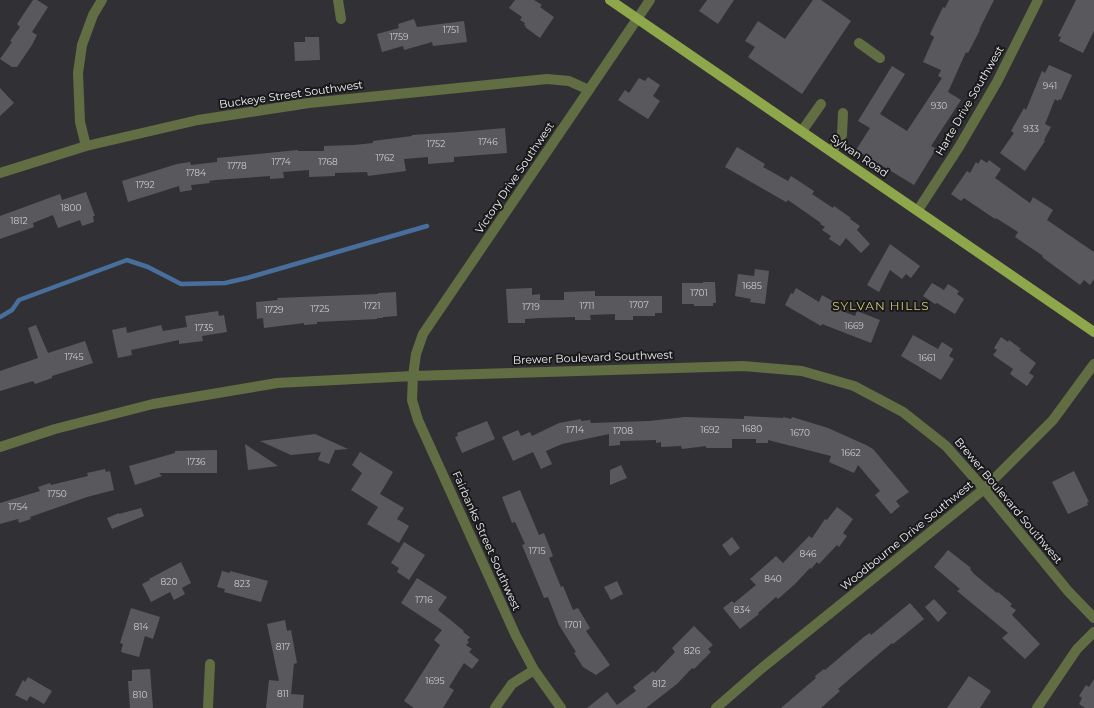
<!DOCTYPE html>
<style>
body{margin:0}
canvas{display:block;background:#313135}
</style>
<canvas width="1094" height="708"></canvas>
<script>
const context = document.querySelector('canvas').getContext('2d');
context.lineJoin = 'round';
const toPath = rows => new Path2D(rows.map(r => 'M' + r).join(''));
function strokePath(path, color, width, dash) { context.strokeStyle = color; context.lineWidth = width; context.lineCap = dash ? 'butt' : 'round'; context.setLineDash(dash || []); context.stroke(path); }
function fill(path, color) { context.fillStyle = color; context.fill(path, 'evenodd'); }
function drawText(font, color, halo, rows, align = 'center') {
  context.font = font + ' Montserrat,sans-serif'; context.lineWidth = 4; context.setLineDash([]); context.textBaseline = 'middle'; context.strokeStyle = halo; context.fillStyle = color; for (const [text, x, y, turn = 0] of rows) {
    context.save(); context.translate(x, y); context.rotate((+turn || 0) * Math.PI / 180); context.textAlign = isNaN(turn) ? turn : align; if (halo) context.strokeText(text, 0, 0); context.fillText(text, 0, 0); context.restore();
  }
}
strokePath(toPath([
 [0,317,12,310,19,300,127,260,148,267,181,284,225,283,247,278,427,226]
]), '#486e9c', 4.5);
fill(toPath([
 [33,0,37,0,48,7,32,32,37,35,32,45,17,67,12,67,0,59,12,42,10,41,20,27,17,24],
 [515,0,534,0,542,5,540,7,554,17,540,38,525,27,526,26,524,25,525,23,520,20,522,17,509,8],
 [707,0,734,0,718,24,699,11],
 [813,0,821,0,851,21,802,94,748,57,755,47,745,41,758,21,785,39],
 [949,0,994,0,979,30,980,30,968,53,966,52,948,92,961,100,931,146,936,149,914,185,856,150,870,128,858,121,892,66,905,74,880,114,907,131,942,78,938,76,941,70,923,62,934,37,930,34,943,7,945,8],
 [1076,0,1094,0,1094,31,1083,53,1059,41,1061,37,1058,36],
 [414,19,417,27,464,21,467,42,433,46,432,42,404,50,403,46,382,52,377,34,399,28,398,24],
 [305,37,319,37,320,60,295,61,294,42,305,42],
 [1049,65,1072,75,1061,100,1059,99,1058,101,1055,99,1045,124,1051,127,1044,140,1045,141,1025,171,1000,153,1014,133,1011,131,1024,108,1026,110,1042,71,1045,73],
 [648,77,660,85,653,96,660,101,648,119,618,100,625,90,629,93,639,78,645,81],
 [0,88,14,103,0,116],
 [505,128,507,153,454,157,454,162,428,164,428,157,404,159,406,171,368,176,367,172,335,173,335,176,309,177,309,170,283,172,284,178,270,179,270,176,216,180,209,181,210,183,191,185,192,190,180,192,179,186,128,202,122,181,177,164,190,162,191,165,217,162,217,158,298,150,298,151,324,151,324,146,354,145,373,143,373,141,412,136,412,135,459,132],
 [737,147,765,164,763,167,788,181,791,176,814,191,812,194,833,208,834,206,851,218,850,219,860,226,857,230,870,244,861,253,846,238,840,246,829,239,831,236,822,230,825,227,820,224,821,223,788,200,786,202,725,167],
 [981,159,987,163,989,160,1001,169,995,178,1030,203,1033,197,1053,210,1047,220,1094,252,1094,279,1090,285,1084,280,1080,285,1042,257,1043,256,1015,237,1018,232,996,218,995,219,964,198,961,201,951,194,967,171,970,173,976,162,978,164],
 [86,192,95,216,93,216,94,222,82,226,80,220,58,228,53,215,33,223,34,227,0,239,0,216,60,194,62,200],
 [890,244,920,266,911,278,906,274,902,279,890,270,879,292,867,285],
 [755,269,769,271,765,304,750,302,751,299,735,296,738,274,754,276],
 [703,282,715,282,716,303,713,303,713,306,694,306,694,304,682,304,682,283,703,283],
 [932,283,944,290,948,284,959,291,957,294,964,299,955,314,937,303,935,304,923,296],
 [532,288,532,295,540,294,540,300,564,300,564,292,595,291,595,296,662,296,662,313,655,313,655,316,633,316,633,320,615,320,615,314,590,315,591,320,575,320,575,317,540,318,525,319,525,323,508,323,506,289],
 [796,288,819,302,822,295,834,302,832,307,855,316,857,311,880,320,871,343,822,324,821,326,785,305,791,293,793,294],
 [396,292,397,316,383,317,383,318,377,318,377,319,317,322,317,324,304,325,304,323,264,328,263,318,257,319,256,302,278,300,277,298,378,294,378,293],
 [218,311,219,316,224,315,227,332,202,336,203,341,179,344,179,340,131,350,132,355,118,358,112,330,126,327,127,333,161,325,163,331,187,327,185,316],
 [36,325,48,353,85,341,93,363,52,376,52,378,35,384,33,381,0,391,0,371,38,358,28,328],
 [913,335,938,349,942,342,953,349,949,356,954,359,941,380,901,356],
 [1001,337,1008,342,1009,340,1021,349,1019,350,1036,363,1029,373,1034,376,1027,386,1010,374,1013,369,993,355,997,350,994,348],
 [744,416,783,418,783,417,791,419,792,417,828,428,866,445,873,449,909,492,896,501,900,506,891,514,875,495,880,491,858,465,854,473,829,462,831,456,768,440,768,443,756,443,756,439,732,439,732,448,706,448,706,446,682,449,681,446,661,447,661,442,656,443,656,440,620,441,620,445,609,446,609,434,562,444,546,451,552,464,541,469,533,452,513,461,502,437,518,430,521,436,530,432,532,436,559,423,581,419,581,421,590,420,591,423,649,421,685,417,744,419],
 [487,421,495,439,462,453,455,437,458,436,457,433],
 [315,434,348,449,335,450,329,464,318,460,321,452,291,455,260,441],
 [245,444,278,466,248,470],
 [217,450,217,473,159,473,162,476,135,485,129,466,175,453,175,451],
 [360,452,393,472,380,494,404,508,397,519,409,526,399,543,367,524,378,507,351,490,362,473,352,465],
 [621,465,627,478,610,485,610,470],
 [105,469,106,472,110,471,114,490,87,497,30,517,31,519,19,523,18,519,0,524,0,503,40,491,38,487,50,483,51,485,88,476,87,473],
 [1074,471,1089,502,1087,502,1088,505,1068,514,1052,482],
 [520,490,539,535,544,533,553,556,549,558,561,587,563,586,573,610,578,608,590,628,586,631,610,665,596,675,583,667,574,653,576,652,559,625,548,597,544,598,522,545,525,544,515,522,512,523,502,497],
 [837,507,853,519,843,533,847,536,839,547,837,545,819,564,817,562,811,569,810,568,795,584,778,599,776,597,758,613,759,614,740,629,723,608,732,601,734,603,756,585,750,579,776,556,783,563,809,536,812,538,825,519,827,520],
 [141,508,144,516,112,529,107,518,119,513,119,514],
 [732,537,740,548,730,556,722,545],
 [404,542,425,555,409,580,397,572,399,568,391,563],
 [948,550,971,568,970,569,974,574,997,593,998,592,1012,604,1010,606,1016,610,1012,615,1040,644,1025,659,1002,638,1008,633,957,591,960,589,934,567],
 [181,562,191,583,182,588,185,594,174,600,170,592,151,602,142,584,150,580,149,579],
 [222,571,230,573,230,571,268,581,261,602,224,592,225,589,217,587],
 [417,578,447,597,438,610,464,631,463,632,470,637,467,640,469,642,466,645,472,649,469,652,479,660,472,669,464,663,449,687,454,690,443,708,414,708,404,701,440,645,434,640,442,630,401,603],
 [617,581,623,594,611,600,604,587],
 [934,599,947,613,938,622,925,607],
 [910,603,924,619,893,644,892,643,867,664,838,689,840,691,821,708,781,708,816,678,815,676,824,669,825,670,865,636,870,633,871,635],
 [131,608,160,617,153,639,145,636,139,657,121,652,123,644,120,643],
 [285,620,287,631,291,630,297,663,294,664,291,694,304,695,303,708,266,708,269,680,279,681,267,624],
 [694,626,713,645,708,649,711,652,694,669,692,668,677,684,646,708,587,708,607,692,617,705,636,691,633,687,653,671,655,673,675,652,672,648],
 [150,669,153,708,130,708,128,681,132,681,132,670],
 [969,676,991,691,980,708,947,708],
 [28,677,52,691,44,704,30,696,27,701,15,695,23,680,25,682],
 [1094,679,1094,708,1085,708,1079,704,1082,698,1079,696,1086,685,1089,687]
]), '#59595d');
strokePath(toPath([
 [338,0,341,19],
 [859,43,880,58],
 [802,131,821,104],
 [86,146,80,122,78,73,82,45,93,15,102,0],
 [832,151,842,135,843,113],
 [0,173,86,146,198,120,309,103,547,79,569,81,589,90],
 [918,210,959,147,997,82,1038,0],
 [0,447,55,429,153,404,277,383,413,376,743,366,802,371,854,386,903,412,946,446,984,489,1068,591,1094,618],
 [208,708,210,664],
 [495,708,512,684,534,670],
 [561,708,534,670,516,636,418,420,412,400,413,376,416,354,423,334,650,0],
 [716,708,762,668,984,489,1053,420,1094,364],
 [1037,708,1077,649,1094,632]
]), '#616d42', 10);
strokePath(toPath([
 [610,0,1094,332]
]), '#8fa74b', 10);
drawText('9px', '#ccccce', null, [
 ["1751",451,30],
 ["1759",399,37],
 ["941",1050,86],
 ["930",939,106],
 ["933",1031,129],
 ["1746",488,142],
 ["1752",436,144],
 ["1762",385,158],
 ["1774",281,162],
 ["1768",328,162],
 ["1778",237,166],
 ["1784",196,173],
 ["1792",145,185],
 ["1800",71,208],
 ["1812",19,221],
 ["1685",752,286],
 ["1701",699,293],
 ["1707",639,305],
 ["1721",372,306],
 ["1711",587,306],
 ["1719",531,307],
 ["1725",320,309],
 ["1729",274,310],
 ["1669",854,326],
 ["1735",204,328],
 ["1745",74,357],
 ["1661",927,358],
 ["1680",752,429],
 ["1714",575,430],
 ["1692",710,430],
 ["1708",623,431],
 ["1670",800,433],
 ["1662",851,453],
 ["1736",196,462],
 ["1750",57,494],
 ["1754",18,507],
 ["1715",537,551],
 ["846",808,554],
 ["840",773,579],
 ["820",169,582],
 ["823",242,584],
 ["1716",424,600],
 ["834",742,610],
 ["1701",573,625],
 ["814",141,627],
 ["817",283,647],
 ["826",692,651],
 ["1695",435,681],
 ["812",659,684],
 ["811",283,694],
 ["810",140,695]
]);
drawText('11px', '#f2f2f4', '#19191b', [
 ["Buckeye Street Southwest",291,95,-8],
 ["Harte Drive Southwest",970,101,-60],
 ["Sylvan Road",859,156,34],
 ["Victory Drive Southwest",515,178,-56],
 ["Brewer Boulevard Southwest",593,358,-2],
 ["Brewer Boulevard Southwest",1008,501,50],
 ["Woodbourne Drive Southwest",907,536,-39],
 ["Fairbanks Street Southwest",486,541,66]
]);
context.letterSpacing = '1px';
drawText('12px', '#d3c678', '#19191b', [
 ["SYLVAN HILLS",881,306]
]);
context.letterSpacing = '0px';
</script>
